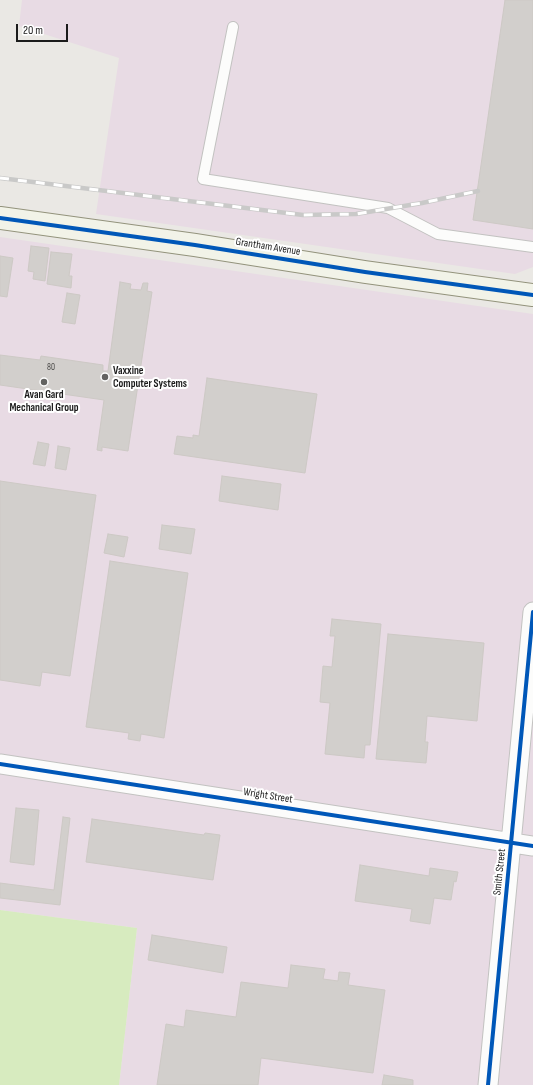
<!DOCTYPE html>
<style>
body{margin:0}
#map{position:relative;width:533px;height:1085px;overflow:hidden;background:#eae8e4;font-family:"Sofia Sans Condensed",sans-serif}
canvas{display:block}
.scale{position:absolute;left:16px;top:24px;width:52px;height:18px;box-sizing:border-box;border:2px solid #1b1b1b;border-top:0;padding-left:5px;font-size:12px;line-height:14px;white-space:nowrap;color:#1b1b1b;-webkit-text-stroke:3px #fff;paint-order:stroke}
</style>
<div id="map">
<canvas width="533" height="1085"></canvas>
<div class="scale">20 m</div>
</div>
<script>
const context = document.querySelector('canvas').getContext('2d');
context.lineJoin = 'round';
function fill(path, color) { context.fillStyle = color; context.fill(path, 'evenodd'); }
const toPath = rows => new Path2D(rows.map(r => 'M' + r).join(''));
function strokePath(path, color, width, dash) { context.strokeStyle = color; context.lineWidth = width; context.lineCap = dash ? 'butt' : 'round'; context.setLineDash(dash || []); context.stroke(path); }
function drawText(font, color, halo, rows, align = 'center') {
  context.font = font + ' "Sofia Sans Condensed",sans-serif'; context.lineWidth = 4; context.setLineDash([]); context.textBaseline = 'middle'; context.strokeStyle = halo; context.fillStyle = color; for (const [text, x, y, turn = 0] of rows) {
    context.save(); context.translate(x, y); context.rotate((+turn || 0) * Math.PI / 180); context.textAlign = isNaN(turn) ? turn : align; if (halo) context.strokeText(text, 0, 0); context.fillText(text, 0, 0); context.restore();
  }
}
fill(toPath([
 [22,0,533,0,533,267,515,274,96,214,119,58,19,26],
 [0,237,533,314,533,1085,119,1085,137,928,0,910]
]), '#e8dbe4');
fill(toPath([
 [0,910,137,928,119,1085,0,1085]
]), '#d7ebbf');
const building = toPath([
 [505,0,533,0,533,229,473,220,505,0],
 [31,246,49,248,45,281,33,279,34,272,28,271,31,246],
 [51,252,72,254,69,276,72,276,71,288,47,284,51,252],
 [0,256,13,258,7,297,0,296,0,256],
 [120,282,131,284,130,289,141,290,143,283,148,283,147,291,152,292,128,451,102,447,102,451,97,450,104,400,0,385,0,355,40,360,41,356,103,365,103,371,108,371,120,282],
 [67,293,80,295,75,324,62,322,67,293],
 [207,378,317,394,305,473,174,454,177,436,193,438,193,435,199,436,207,378],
 [38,442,49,444,45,466,33,464,38,442],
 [58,446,70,448,66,470,55,468,58,446],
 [222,476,281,484,278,510,219,501,222,476],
 [0,481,96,495,70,676,42,672,40,686,0,680,0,481],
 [162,525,195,529,191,554,159,549,162,525],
 [108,534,128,537,124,557,104,553,108,534],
 [110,561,188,573,164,738,141,734,140,741,128,739,129,733,86,727,110,561],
 [332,619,381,624,370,745,365,745,364,758,325,754,330,703,320,702,323,666,332,667,335,636,330,636,332,619],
 [388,634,484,643,477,721,427,716,425,742,428,742,426,763,376,759,388,634],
 [16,808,39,810,34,865,10,862,16,808],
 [63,817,70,818,60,905,0,898,0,883,54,890,63,817],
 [92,819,204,835,205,833,220,835,213,880,86,862,92,819],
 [360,865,429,876,430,868,458,872,456,882,454,881,451,900,434,898,430,924,410,921,412,909,355,901,360,865],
 [152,935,227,947,223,973,148,960,152,935],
 [291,965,325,969,323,979,338,981,339,972,350,973,348,985,385,990,373,1073,261,1058,258,1085,157,1085,166,1024,184,1027,186,1010,236,1017,241,982,288,988,291,965],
 [384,1075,413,1080,413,1085,382,1085,384,1075]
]);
fill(building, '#d2cfcc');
strokePath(building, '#cdc9c5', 1);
const lane = toPath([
 [233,27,203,179,388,208,438,234,533,247]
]);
const street = toPath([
 [0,764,533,846],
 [488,1085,533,612]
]);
const secondary = toPath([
 [0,218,195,245,365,272,533,295]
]);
strokePath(lane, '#c2c2c0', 12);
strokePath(street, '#c2c2c0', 21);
strokePath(secondary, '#93937c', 24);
strokePath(lane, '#fcfcfb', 10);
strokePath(street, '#fcfcfb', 19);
strokePath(secondary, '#f2f3e8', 22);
const rail = toPath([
 [0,178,303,215,356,214,422,203,478,191]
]);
strokePath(rail, '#c9c9c8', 4.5);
strokePath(rail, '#fff', 3, [9]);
strokePath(toPath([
 [0,218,195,245,365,272,533,295],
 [0,764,533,846],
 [488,1085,533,612]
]), '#0057b8', 4);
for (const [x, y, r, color] of [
 [105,377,4,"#636361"],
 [44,382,4,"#636361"]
]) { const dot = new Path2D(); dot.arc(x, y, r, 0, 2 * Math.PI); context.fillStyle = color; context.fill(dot); strokePath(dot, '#fff', 1.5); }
drawText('9px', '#494847', null, [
 ["80",51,368]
]);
drawText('11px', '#1b1b1b', '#fff', [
 ["Grantham Avenue",268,247,9],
 ["Wright Street",268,796,9],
 ["Smith Street",500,872,-84]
]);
drawText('bold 11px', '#1b1b1b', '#fff', [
 ["Vaxxine",113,371],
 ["Computer Systems",113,384],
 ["Avan Gard",44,395,"center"],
 ["Mechanical Group",44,408,"center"]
], 'left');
</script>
